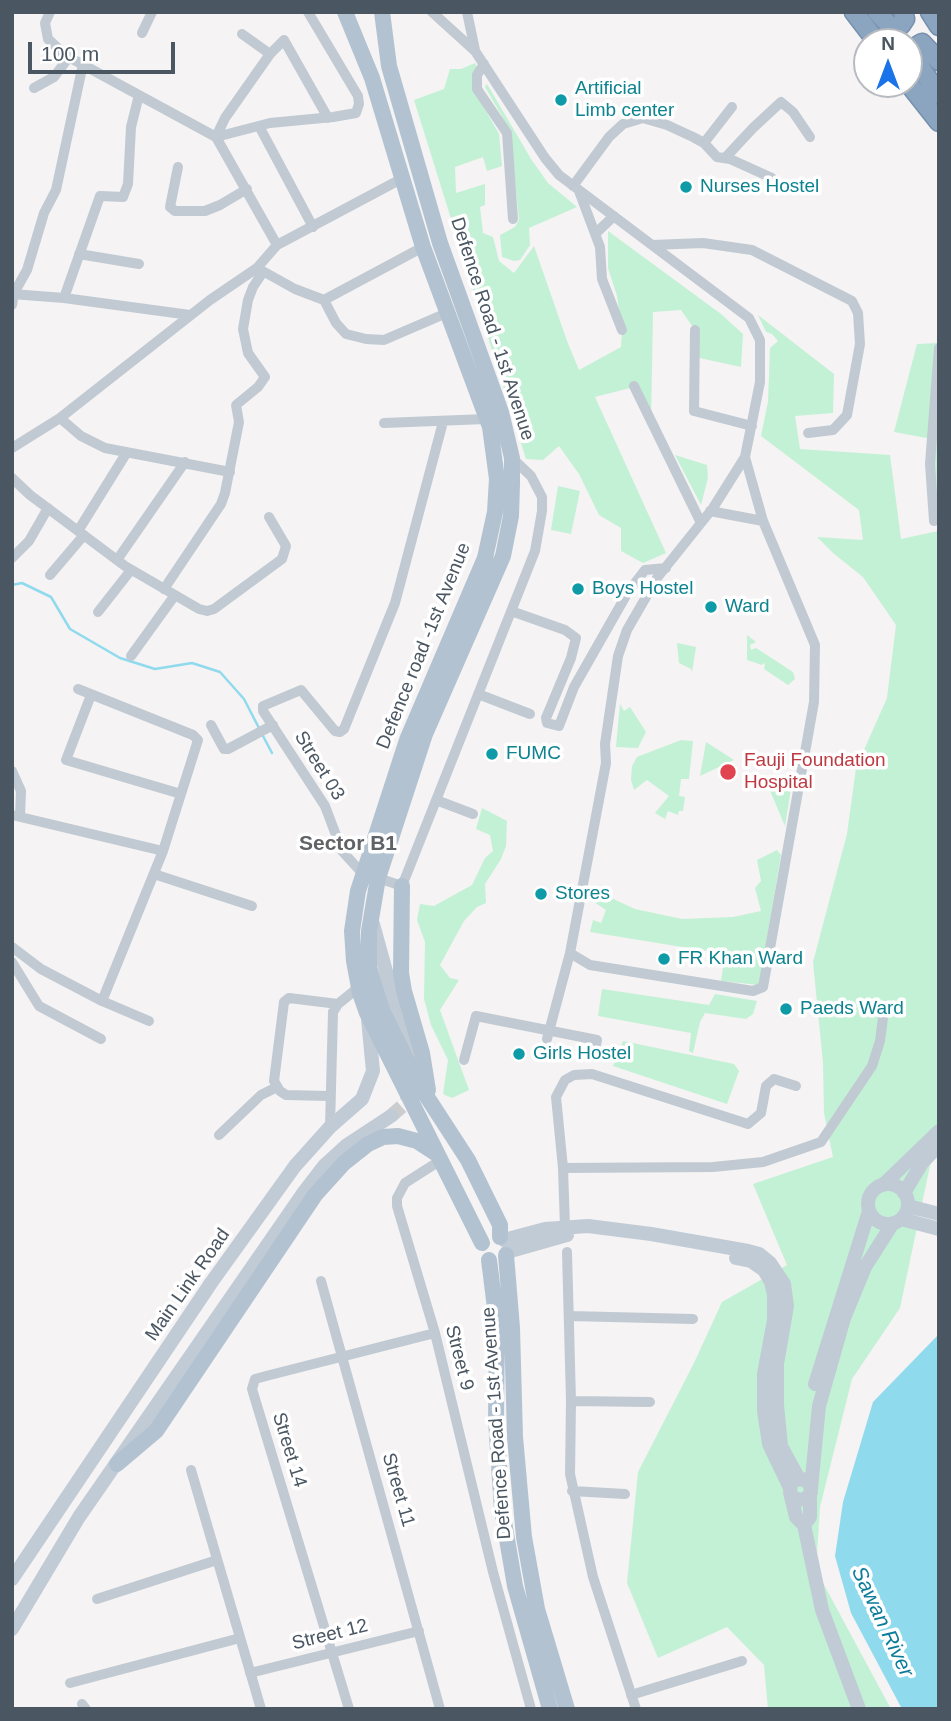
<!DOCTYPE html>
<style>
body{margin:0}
#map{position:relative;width:951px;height:1721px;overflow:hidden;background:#f5f3f3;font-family:Helvetica,sans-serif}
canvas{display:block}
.frame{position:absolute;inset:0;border:14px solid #4a5661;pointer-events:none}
.north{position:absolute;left:853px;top:28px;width:70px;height:70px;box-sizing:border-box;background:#fff;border:2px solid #b7bbc0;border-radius:50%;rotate:0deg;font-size:19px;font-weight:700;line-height:28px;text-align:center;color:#4a5661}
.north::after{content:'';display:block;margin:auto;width:24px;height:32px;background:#1a73e8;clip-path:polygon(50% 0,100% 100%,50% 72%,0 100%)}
.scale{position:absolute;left:28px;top:42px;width:147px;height:32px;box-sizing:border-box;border:4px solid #4a5661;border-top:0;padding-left:9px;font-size:21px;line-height:24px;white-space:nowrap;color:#4a5661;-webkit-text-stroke:5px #fff;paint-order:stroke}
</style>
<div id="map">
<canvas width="951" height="1721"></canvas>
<div class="frame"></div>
<div class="north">N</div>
<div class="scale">100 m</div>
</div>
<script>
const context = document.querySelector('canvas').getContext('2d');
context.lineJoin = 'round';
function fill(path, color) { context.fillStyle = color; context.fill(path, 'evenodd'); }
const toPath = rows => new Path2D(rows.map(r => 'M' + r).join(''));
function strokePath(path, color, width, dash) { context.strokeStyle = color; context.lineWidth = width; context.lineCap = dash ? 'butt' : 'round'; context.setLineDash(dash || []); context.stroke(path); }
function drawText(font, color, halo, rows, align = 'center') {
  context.font = font + ' Helvetica,sans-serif'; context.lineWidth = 7; context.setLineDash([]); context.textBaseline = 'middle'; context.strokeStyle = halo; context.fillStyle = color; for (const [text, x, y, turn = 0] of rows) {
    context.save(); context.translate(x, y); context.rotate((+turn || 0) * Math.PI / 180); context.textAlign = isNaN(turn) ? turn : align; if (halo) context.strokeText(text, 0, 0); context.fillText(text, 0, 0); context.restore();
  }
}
fill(toPath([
 [475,63,478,70,474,90,499,134,502,166,487,171,483,157,455,167,456,193,485,184,485,205,480,207,483,233,493,237,499,261,514,273,534,246,567,341,579,370,621,347,622,330,617,296,608,268,608,231,721,314,743,334,741,367,695,357,695,330,681,310,653,312,651,421,634,387,595,397,666,553,643,563,621,551,621,528,599,515,579,474,559,446,543,460,526,459,414,100,444,89,450,69,461,69],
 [487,84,531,159,548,183,577,207,529,228,530,245,520,260,514,261,502,257,500,235,515,227,519,220,510,130,485,87],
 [758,315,834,374,833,413,795,416,800,449,890,455,901,539,938,531,932,439,894,432,917,344,939,343,939,1123,900,1308,852,1379,820,1507,816,1570,891,1709,768,1709,764,1665,727,1627,658,1658,627,1583,638,1472,694,1363,722,1302,787,1265,753,1184,833,1157,824,1113,823,1063,813,962,847,834,856,768,887,698,896,625,863,577,833,553,817,537,863,540,859,510,761,436,768,402,770,348,778,341,772,334,766,332],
 [675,455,707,465,708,478,701,505],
 [558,486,580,491,571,534,551,530],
 [747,635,756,642,750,645,751,650,756,648,793,672,795,679,788,685,764,669,765,665,763,663,762,665,747,660],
 [677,643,696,647,692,672,691,669,679,663],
 [620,704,624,711,630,707,646,732,638,748,616,747],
 [681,740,693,741,689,779,681,779,679,796,685,797,683,811,679,811,678,815,668,811,665,819,655,813,669,796,647,780,634,790,631,780,632,766,637,757],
 [706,742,734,760,700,776],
 [763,774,791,789,785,826],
 [482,808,507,821,506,846,501,859,485,884,486,903,477,907,464,921,440,965,450,978,459,980,440,1010,469,1090,452,1098,443,1094,448,1060,431,1025,424,999,425,942,417,920,420,904,434,906,472,885,485,858,493,851,490,835,476,829],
 [777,850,781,855,759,985,721,981,725,954,590,932,593,920,601,923,606,910,588,898,594,890,635,909,682,919,733,917,761,911,755,888,761,881,757,860],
 [602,989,709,1005,715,994,757,1001,753,1014,746,1019,705,1013,700,1022,693,1053,689,1051,691,1033,598,1016],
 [623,1041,734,1064,739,1071,727,1104,613,1066]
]), '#c3f1d5');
fill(toPath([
 [939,1334,939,1709,902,1709,851,1613,835,1556,843,1502,873,1402]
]), '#90daee');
strokePath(toPath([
 [12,585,22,583,51,597,70,629,120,658,155,669,192,663,220,672,244,699,260,730],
 [263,736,272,753]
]), '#90daee', 2.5);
strokePath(toPath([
 [391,1116,406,1103,415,1083,417,1073,411,1044]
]), '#caccce', 14, [14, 7]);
const highway = toPath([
 [854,12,877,42],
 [877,12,889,25,894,27,901,25,905,19,903,12],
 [930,12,939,26],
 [939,61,922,43,912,49,912,55,939,95],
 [909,84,939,122]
]);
strokePath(highway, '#7690ad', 21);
strokePath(toPath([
 [50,12,45,23,48,39,65,55,216,137,277,245],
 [432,12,475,51,545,158,559,175,749,318,760,340,760,382,745,457,713,508,657,578,627,630,618,656,605,744,606,763,570,953,547,1039],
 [467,12,475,50],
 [142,33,152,12],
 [242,34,270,54],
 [484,64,477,75,477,89,507,133,513,219],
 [34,88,54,77,69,57],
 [259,126,313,227],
 [216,137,270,123,333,117,356,113,359,104,358,96,308,12],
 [216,137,225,118,270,54,284,40,328,118],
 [704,143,732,107],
 [725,158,753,128,781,102,793,112,810,137],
 [178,167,170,207,175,211,205,211,220,205,247,189],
 [573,186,609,137,623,124,643,118,667,125,693,137,704,143,717,157,730,159,772,178],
 [579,191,600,247,602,279,622,330],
 [596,233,614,216],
 [652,245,703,243,752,250,852,301,858,313,860,344,847,415,833,430,808,433],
 [79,254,139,264],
 [259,269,295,289,324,300,423,247],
 [12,294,64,298,190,315],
 [64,298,100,196,123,197,128,184,131,127,139,95],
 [324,300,336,323,346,334,366,339,384,340,449,312],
 [12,305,14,293,27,270,44,213,56,190,83,64],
 [695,330,694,411,752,426],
 [634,386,701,523],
 [60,418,81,436,105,448,230,472],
 [384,423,486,419],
 [12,448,60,418,210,300,257,268,277,245,403,178],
 [12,478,30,495,125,566,199,609,207,611,214,609,282,559,286,546,269,517],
 [710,511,763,521],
 [934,521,930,464,939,348],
 [78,531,127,452],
 [12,558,29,541,48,508],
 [117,560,185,462],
 [50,575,84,535],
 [164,589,221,504,225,493,239,422,236,405,258,387,265,377,248,353,243,329,248,300,253,287,263,272],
 [511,611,565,630,576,638,571,658,546,718,547,723,559,726,574,687,628,592,645,570,666,568],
 [98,612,131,570],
 [131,656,175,595],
 [78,689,193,735,198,740,163,851,102,1001],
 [478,694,530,714],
 [91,695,66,760,181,794],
 [211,725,224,749,228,749,273,725],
 [12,771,21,791,20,816],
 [436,800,473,814],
 [12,815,163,851],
 [154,874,252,906],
 [363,874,342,851,325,806,263,711,263,706,301,690,335,731,340,732,344,729,395,603,443,422],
 [378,878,402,886,535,551,542,511,542,497,531,476,512,458],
 [12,947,41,969,102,1001,149,1021],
 [570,953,590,965,753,991,763,987,814,702,815,645,763,521,745,457],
 [12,962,39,1006,101,1039],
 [464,1060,476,1016,597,1040,593,1057],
 [329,1096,286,1095,280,1091,274,1081,284,1002,289,998,338,1004],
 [330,1127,333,1012,338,1004,359,987],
 [219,1135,261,1095,277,1087],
 [441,1160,405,1183,397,1198,397,1206,435,1333,493,1572,531,1709],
 [563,1168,713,1167,763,1162,821,1142,872,1066,880,1041,884,1010],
 [565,1227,563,1168,556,1097,565,1080,574,1075,592,1074,748,1124,761,1113,766,1086,774,1079,796,1086],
 [567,1252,571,1401,570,1474,593,1577,636,1709],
 [321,1281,440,1709],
 [569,1316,693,1319],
 [571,1401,650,1402],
 [191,1470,261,1709],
 [572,1491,625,1494],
 [97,1599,217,1560],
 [250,1673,419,1631],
 [70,1683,240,1638],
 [631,1695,742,1661],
 [82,1704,86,1709],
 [349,1709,252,1389,255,1379,266,1376,435,1333]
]), '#c1cad2', 10);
strokePath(toPath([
 [373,924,395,1004,411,1044],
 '868 1204a20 20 0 1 1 40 0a20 20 0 1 1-40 0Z',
 [883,1185,939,1131],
 [904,1193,922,1163,939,1145],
 [908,1206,939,1214],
 [901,1219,939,1229],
 [504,1240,545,1229,588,1226,651,1234,748,1251,759,1254,770,1263,784,1284,787,1306,777,1364,777,1405,781,1446,799,1479],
 [507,1252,567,1235],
 [736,1258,751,1261,764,1270,771,1282,774,1295,774,1320,764,1374,764,1411,769,1444,790,1488],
 [815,1384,869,1211],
 [811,1488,819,1406,844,1318,865,1267,893,1223],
 [792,1496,799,1500,807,1498,811,1492,810,1484,803,1479,794,1480,791,1484,790,1492,796,1517,804,1525,822,1610,859,1709],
 [804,1525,810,1517,810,1495],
 [12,1579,211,1283,295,1166,330,1127,362,1099,373,1071,368,1019],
 [12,1629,79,1517,304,1192,324,1166,347,1145,391,1116]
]), '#c1cbd6', 14);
strokePath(toPath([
 [345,12,372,78,423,247,490,427,497,479,495,512,485,558,407,740,358,891,352,931,354,961,360,993,367,1013,482,1243],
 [382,12,389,66,440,243,501,412,512,458,512,484,511,516,503,556,425,734,378,878,369,931,369,967,382,1010,418,1083,468,1160,500,1225,500,1237],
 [402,886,401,973,404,991,422,1053,428,1090],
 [506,1255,512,1328,515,1437,524,1537,537,1609,567,1709],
 [489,1260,497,1324,496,1420,502,1510,515,1586,550,1709],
 [117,1464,156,1431,315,1195,344,1163,368,1144,383,1137,398,1136,417,1141,437,1154]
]), '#b3c2d1', 16);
strokePath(highway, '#8ba5c1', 18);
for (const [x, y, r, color] of [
 [561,100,7,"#0f9aa8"],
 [686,187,7,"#0f9aa8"],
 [578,589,7,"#0f9aa8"],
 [711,607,7,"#0f9aa8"],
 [492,754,7,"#0f9aa8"],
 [728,772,9,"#e0444e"],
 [541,894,7,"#0f9aa8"],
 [664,959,7,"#0f9aa8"],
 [786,1009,7,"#0f9aa8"],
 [519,1054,7,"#0f9aa8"]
]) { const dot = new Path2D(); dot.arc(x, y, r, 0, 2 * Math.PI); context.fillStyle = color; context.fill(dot); strokePath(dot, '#fff', 2.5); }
drawText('19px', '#0d838f', '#fff', [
 ["Artificial",575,89],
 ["Limb center",575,111],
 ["Nurses Hostel",700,187],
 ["Boys Hostel",592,589],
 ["Ward",725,607],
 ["FUMC",506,754],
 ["Stores",555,894],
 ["FR Khan Ward",678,959],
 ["Paeds Ward",800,1009],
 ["Girls Hostel",533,1054]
], 'left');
drawText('19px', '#4a5661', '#fff', [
 ["Defence Road - 1st Avenue",492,329,72],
 ["Defence road -1st Avenue",424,646,-68],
 ["Street 03",319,766,58],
 ["Main Link Road",188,1285,-55],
 ["Street 9",459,1358,76],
 ["Defence Road - 1st Avenue",497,1423,-94],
 ["Street 14",289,1450,73],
 ["Street 11",398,1490,74],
 ["Street 12",330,1635,-14]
]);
drawText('19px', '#be3a42', '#fff', [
 ["Fauji Foundation",744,761],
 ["Hospital",744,783]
], 'left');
drawText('bold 21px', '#5f6368', '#fff', [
 ["Sector B1",348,844]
]);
drawText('italic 21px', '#0c7c9b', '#fff', [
 ["Sawan River",882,1622,65]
]);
</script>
